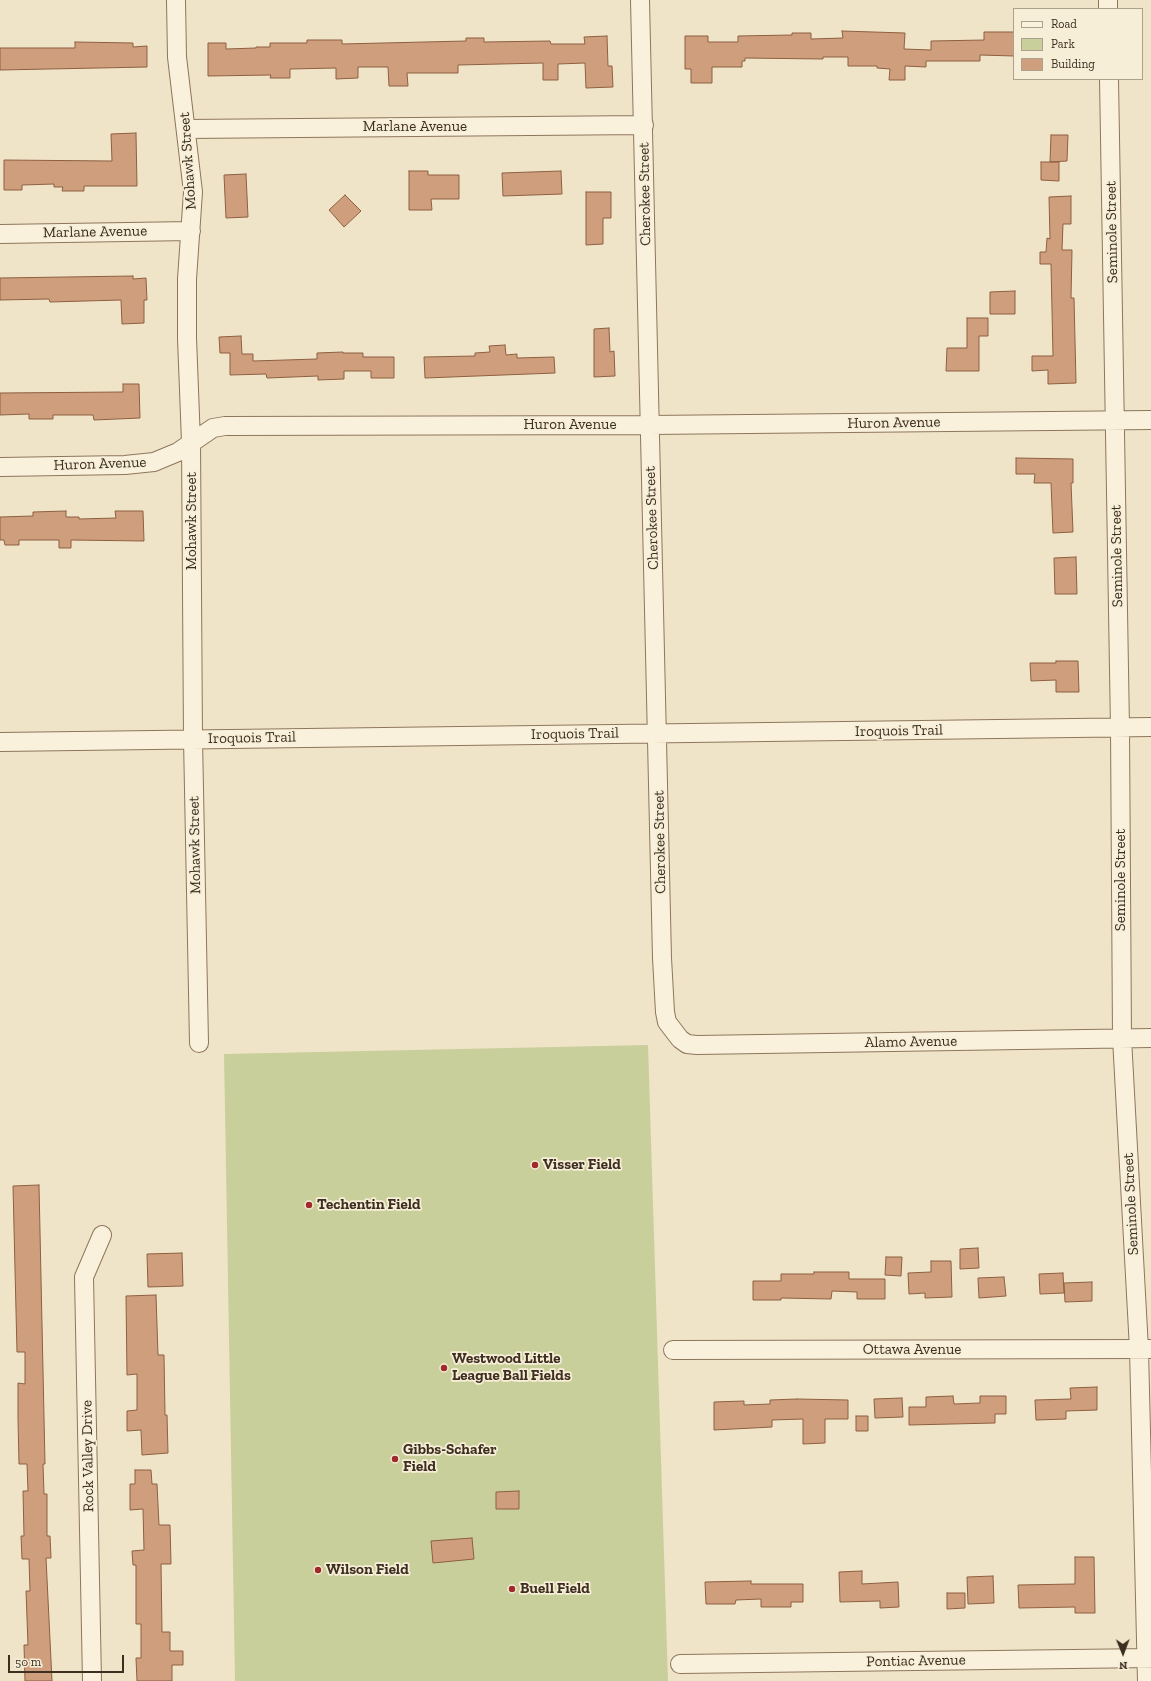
<!DOCTYPE html>
<style>
body{margin:0}
#map{position:relative;width:1151px;height:1681px;overflow:hidden;background:#f0e4c8;font-family:"Zilla Slab",serif}
canvas{display:block}
.legend{position:absolute;left:1013px;top:8px;width:130px;height:72px;box-sizing:border-box;background:#f7eed8;border:1px solid #ada18e;margin:0;padding:5px 7px;list-style:none;font-size:12px;color:#3d2e20}
.legend li{display:flex;align-items:center;gap:8px;height:20px}
.legend b{width:20px;border:1px solid #ada18e}
.north{position:absolute;left:1103px;top:1633px;width:40px;height:40px;-webkit-text-stroke:3px #f7eed8;paint-order:stroke;rotate:179deg;font-size:11px;font-weight:700;line-height:16px;text-align:center;color:#3d2e20}
.north::after{content:'';display:block;margin:auto;width:14px;height:18px;background:#3d2e20;clip-path:polygon(50% 0,100% 100%,50% 72%,0 100%)}
.scale{position:absolute;left:8px;top:1655px;width:116px;height:18px;box-sizing:border-box;border:2px solid #3d2e20;border-top:0;padding-left:5px;font-size:12px;line-height:14px;white-space:nowrap;color:#3d2e20;-webkit-text-stroke:3px #f7eed8;paint-order:stroke}
</style>
<div id="map">
<canvas width="1151" height="1681"></canvas>
<ul class="legend">
<li><b style="height:5px;background:#faf1dc"></b>Road</li>
<li><b style="height:11px;background:#c9cf9b"></b>Park</li>
<li><b style="height:11px;background:#cf9f7d"></b>Building</li>
</ul>
<div class="north">N</div>
<div class="scale">50 m</div>
</div>
<script>
const context = document.querySelector('canvas').getContext('2d');
context.lineJoin = 'round';
function fill(path, color) { context.fillStyle = color; context.fill(path, 'evenodd'); }
const toPath = rows => new Path2D(rows.map(r => 'M' + r).join(''));
function strokePath(path, color, width, dash) { context.strokeStyle = color; context.lineWidth = width; context.lineCap = dash ? 'butt' : 'round'; context.setLineDash(dash || []); context.stroke(path); }
function drawText(font, color, halo, rows, align = 'center') {
  context.font = font + ' "Zilla Slab",serif'; context.lineWidth = 3.5; context.setLineDash([]); context.textBaseline = 'middle'; context.strokeStyle = halo; context.fillStyle = color; for (const [text, x, y, turn = 0] of rows) {
    context.save(); context.translate(x, y); context.rotate((+turn || 0) * Math.PI / 180); context.textAlign = isNaN(turn) ? turn : align; if (halo) context.strokeText(text, 0, 0); context.fillText(text, 0, 0); context.restore();
  }
}
fill(toPath([
 [648,1045,668,1681,235,1681,224,1054]
]), '#c9cf9b');
const building = toPath([
 [842,31,905,33,904,49,931,50,931,41,984,40,984,32,1014,32,1014,56,980,55,980,61,926,61,926,67,905,66,905,80,889,80,890,69,877,68,877,66,848,66,848,57,823,57,823,59,745,58,745,61,742,61,742,67,712,67,712,83,691,83,691,69,685,69,685,36,708,36,708,42,738,42,738,36,792,35,792,33,811,33,811,39,843,38,842,31],
 [607,36,608,66,612,66,613,87,586,88,585,63,558,64,558,80,543,80,543,63,458,65,458,73,407,73,408,86,389,86,388,67,358,67,358,78,336,79,336,68,290,69,290,78,270,78,271,75,208,76,208,43,226,43,226,49,256,48,256,47,270,47,270,43,307,43,307,40,342,40,342,44,466,41,466,38,484,38,484,42,550,41,551,44,585,44,584,37,607,36],
 [75,42,133,43,133,47,147,46,147,67,0,70,0,48,75,48,75,42],
 [136,133,137,186,84,186,84,191,62,191,63,187,54,187,54,184,22,185,22,190,4,190,4,160,112,161,111,134,136,133],
 [1051,135,1068,135,1067,161,1050,162,1051,135],
 [1041,162,1059,162,1059,181,1041,180,1041,162],
 [409,171,428,171,428,175,459,175,459,199,431,199,432,210,409,210,409,171],
 [561,171,562,194,503,196,502,173,561,171],
 [246,174,248,217,226,218,224,175,246,174],
 [586,192,611,192,611,218,603,218,603,244,586,245,586,192],
 [345,195,361,211,344,227,329,210,345,195],
 [1071,196,1071,224,1063,224,1062,250,1072,250,1071,298,1074,298,1076,383,1048,384,1048,370,1032,371,1032,356,1053,356,1051,264,1040,264,1040,252,1046,252,1047,238,1050,239,1049,197,1071,196],
 [133,276,133,279,146,278,147,300,144,300,144,323,122,324,121,300,50,302,49,299,0,300,0,278,133,276],
 [1015,291,1015,314,990,314,990,292,1015,291],
 [967,318,988,318,988,336,979,336,979,371,946,371,947,348,967,348,967,318],
 [609,328,610,352,614,351,615,376,594,377,594,329,609,328],
 [241,336,242,354,253,354,253,361,317,359,317,353,343,352,343,353,363,353,363,357,394,357,394,378,371,378,371,371,344,371,344,379,318,380,318,376,267,378,266,374,230,375,230,353,220,353,219,337,241,336],
 [505,345,506,355,517,354,517,358,554,357,555,373,425,378,424,357,475,356,475,353,490,352,489,346,505,345],
 [123,384,139,384,140,418,94,420,93,415,53,415,53,419,29,419,29,414,0,415,0,393,123,392,123,384],
 [1016,458,1073,459,1073,483,1071,483,1073,532,1053,533,1051,483,1034,483,1035,474,1016,474,1016,458],
 [66,511,66,517,79,517,79,519,116,518,115,511,143,511,144,541,71,540,71,548,59,548,59,540,19,540,19,545,5,545,4,540,0,540,0,517,33,516,33,512,66,511],
 [1076,557,1077,594,1055,594,1054,558,1076,557],
 [1056,661,1078,661,1079,692,1056,692,1056,680,1031,681,1030,663,1056,663,1056,661],
 [39,1185,45,1464,43,1464,44,1494,47,1494,47,1536,50,1536,51,1558,46,1558,52,1681,25,1681,24,1645,28,1645,26,1591,30,1591,29,1559,22,1559,21,1536,24,1536,23,1491,28,1491,27,1464,19,1464,18,1419,18,1383,25,1384,25,1352,17,1352,13,1186,39,1185],
 [978,1248,979,1268,960,1269,960,1249,978,1248],
 [182,1253,183,1286,148,1287,147,1254,182,1253],
 [886,1257,902,1257,901,1276,885,1275,886,1257],
 [931,1261,951,1261,952,1297,925,1298,925,1293,909,1294,908,1273,931,1272,931,1261],
 [814,1272,849,1272,849,1279,885,1279,885,1299,857,1299,857,1292,832,1291,831,1299,781,1298,781,1300,753,1300,753,1281,781,1281,781,1274,814,1274,814,1272],
 [1063,1273,1064,1293,1040,1294,1039,1274,1063,1273],
 [1004,1277,1006,1296,979,1298,978,1278,1004,1277],
 [1092,1282,1092,1301,1065,1302,1064,1283,1092,1282],
 [156,1295,158,1355,164,1355,165,1415,167,1415,168,1453,142,1455,141,1430,127,1431,127,1411,137,1410,137,1374,127,1375,126,1296,156,1295],
 [1097,1387,1097,1410,1066,1411,1066,1419,1036,1420,1035,1400,1071,1399,1070,1388,1097,1387],
 [953,1396,954,1404,980,1403,980,1396,1006,1396,1006,1414,995,1414,995,1423,909,1425,909,1407,926,1407,926,1397,953,1396],
 [902,1398,903,1417,875,1418,874,1399,902,1398],
 [797,1399,848,1400,848,1419,825,1419,825,1443,803,1444,803,1419,772,1420,772,1427,714,1430,714,1402,744,1401,744,1405,770,1404,770,1400,797,1399],
 [856,1416,868,1416,868,1431,856,1431,856,1416],
 [135,1470,151,1470,152,1484,157,1484,159,1525,170,1525,171,1564,161,1564,162,1632,170,1632,170,1651,183,1651,183,1665,172,1665,172,1681,137,1681,136,1658,141,1658,141,1624,136,1624,136,1565,133,1565,132,1551,144,1550,143,1509,130,1510,130,1484,135,1484,135,1470],
 [519,1491,519,1509,496,1509,496,1492,519,1491],
 [472,1538,474,1559,433,1563,431,1541,472,1538],
 [1075,1557,1094,1557,1095,1613,1075,1613,1075,1607,1019,1608,1018,1585,1075,1584,1075,1557],
 [862,1571,862,1584,898,1582,899,1607,880,1608,880,1601,840,1602,839,1572,862,1571],
 [993,1576,994,1603,968,1604,967,1577,993,1576],
 [751,1581,751,1584,803,1584,803,1602,791,1602,791,1607,761,1607,761,1599,736,1600,735,1604,706,1604,705,1582,751,1581],
 [947,1593,965,1593,965,1608,947,1609,947,1593]
]);
fill(building, '#cf9f7d');
strokePath(building, '#8d5f41', 1);
const street = toPath([
 [176,0,177,57,193,192,187,279,187,338,191,442,193,739,199,1043],
 [640,0,662,958,665,1012,667,1022,680,1039,687,1044,697,1045,1151,1038],
 [1108,0,1108,9],
 [1109,79,1120,728,1122,1038,1139,1349,1147,1681],
 [186,129,644,125],
 [0,234,191,231],
 [0,467,125,465,154,462,178,452,213,428,225,426,649,425,1151,420],
 [0,742,1151,727],
 [673,1350,1150,1349],
 [680,1664,1151,1658],
 [92,1681,84,1277,102,1235]
]);
strokePath(street, '#8d765c', 20);
strokePath(street, '#faf1dc', 18);
for (const [x, y, r, color] of [
 [535,1165,4,"#9e2a2b"],
 [309,1205,4,"#9e2a2b"],
 [444,1368,4,"#9e2a2b"],
 [395,1459,4,"#9e2a2b"],
 [318,1570,4,"#9e2a2b"],
 [512,1589,4,"#9e2a2b"]
]) { const dot = new Path2D(); dot.arc(x, y, r, 0, 2 * Math.PI); context.fillStyle = color; context.fill(dot); strokePath(dot, '#f7eed8', 1.5); }
drawText('15px', '#3d2e20', '#f7eed8', [
 ["Marlane Avenue",415,127],
 ["Mohawk Street",188,161,-94],
 ["Cherokee Street",645,194,-91],
 ["Marlane Avenue",95,232,-1],
 ["Seminole Street",1112,232,-91],
 ["Huron Avenue",894,423,-1],
 ["Huron Avenue",570,425],
 ["Huron Avenue",100,464,-2],
 ["Cherokee Street",652,518,-92],
 ["Mohawk Street",192,521,-90],
 ["Seminole Street",1117,556,-91],
 ["Iroquois Trail",899,731,-1],
 ["Iroquois Trail",575,734,-1],
 ["Iroquois Trail",252,738,-1],
 ["Cherokee Street",660,842,-91],
 ["Mohawk Street",195,845,-91],
 ["Seminole Street",1121,880,-90],
 ["Alamo Avenue",911,1042,-1],
 ["Seminole Street",1131,1204,-93],
 ["Ottawa Avenue",912,1350],
 ["Rock Valley Drive",88,1456,-91],
 ["Pontiac Avenue",916,1661,-1]
]);
drawText('bold 15px', '#3d2e20', '#f7eed8', [
 ["Visser Field",543,1165],
 ["Techentin Field",317,1205],
 ["Westwood Little",452,1359],
 ["League Ball Fields",452,1376],
 ["Gibbs-Schafer",403,1450],
 ["Field",403,1467],
 ["Wilson Field",326,1570],
 ["Buell Field",520,1589]
], 'left');
</script>
